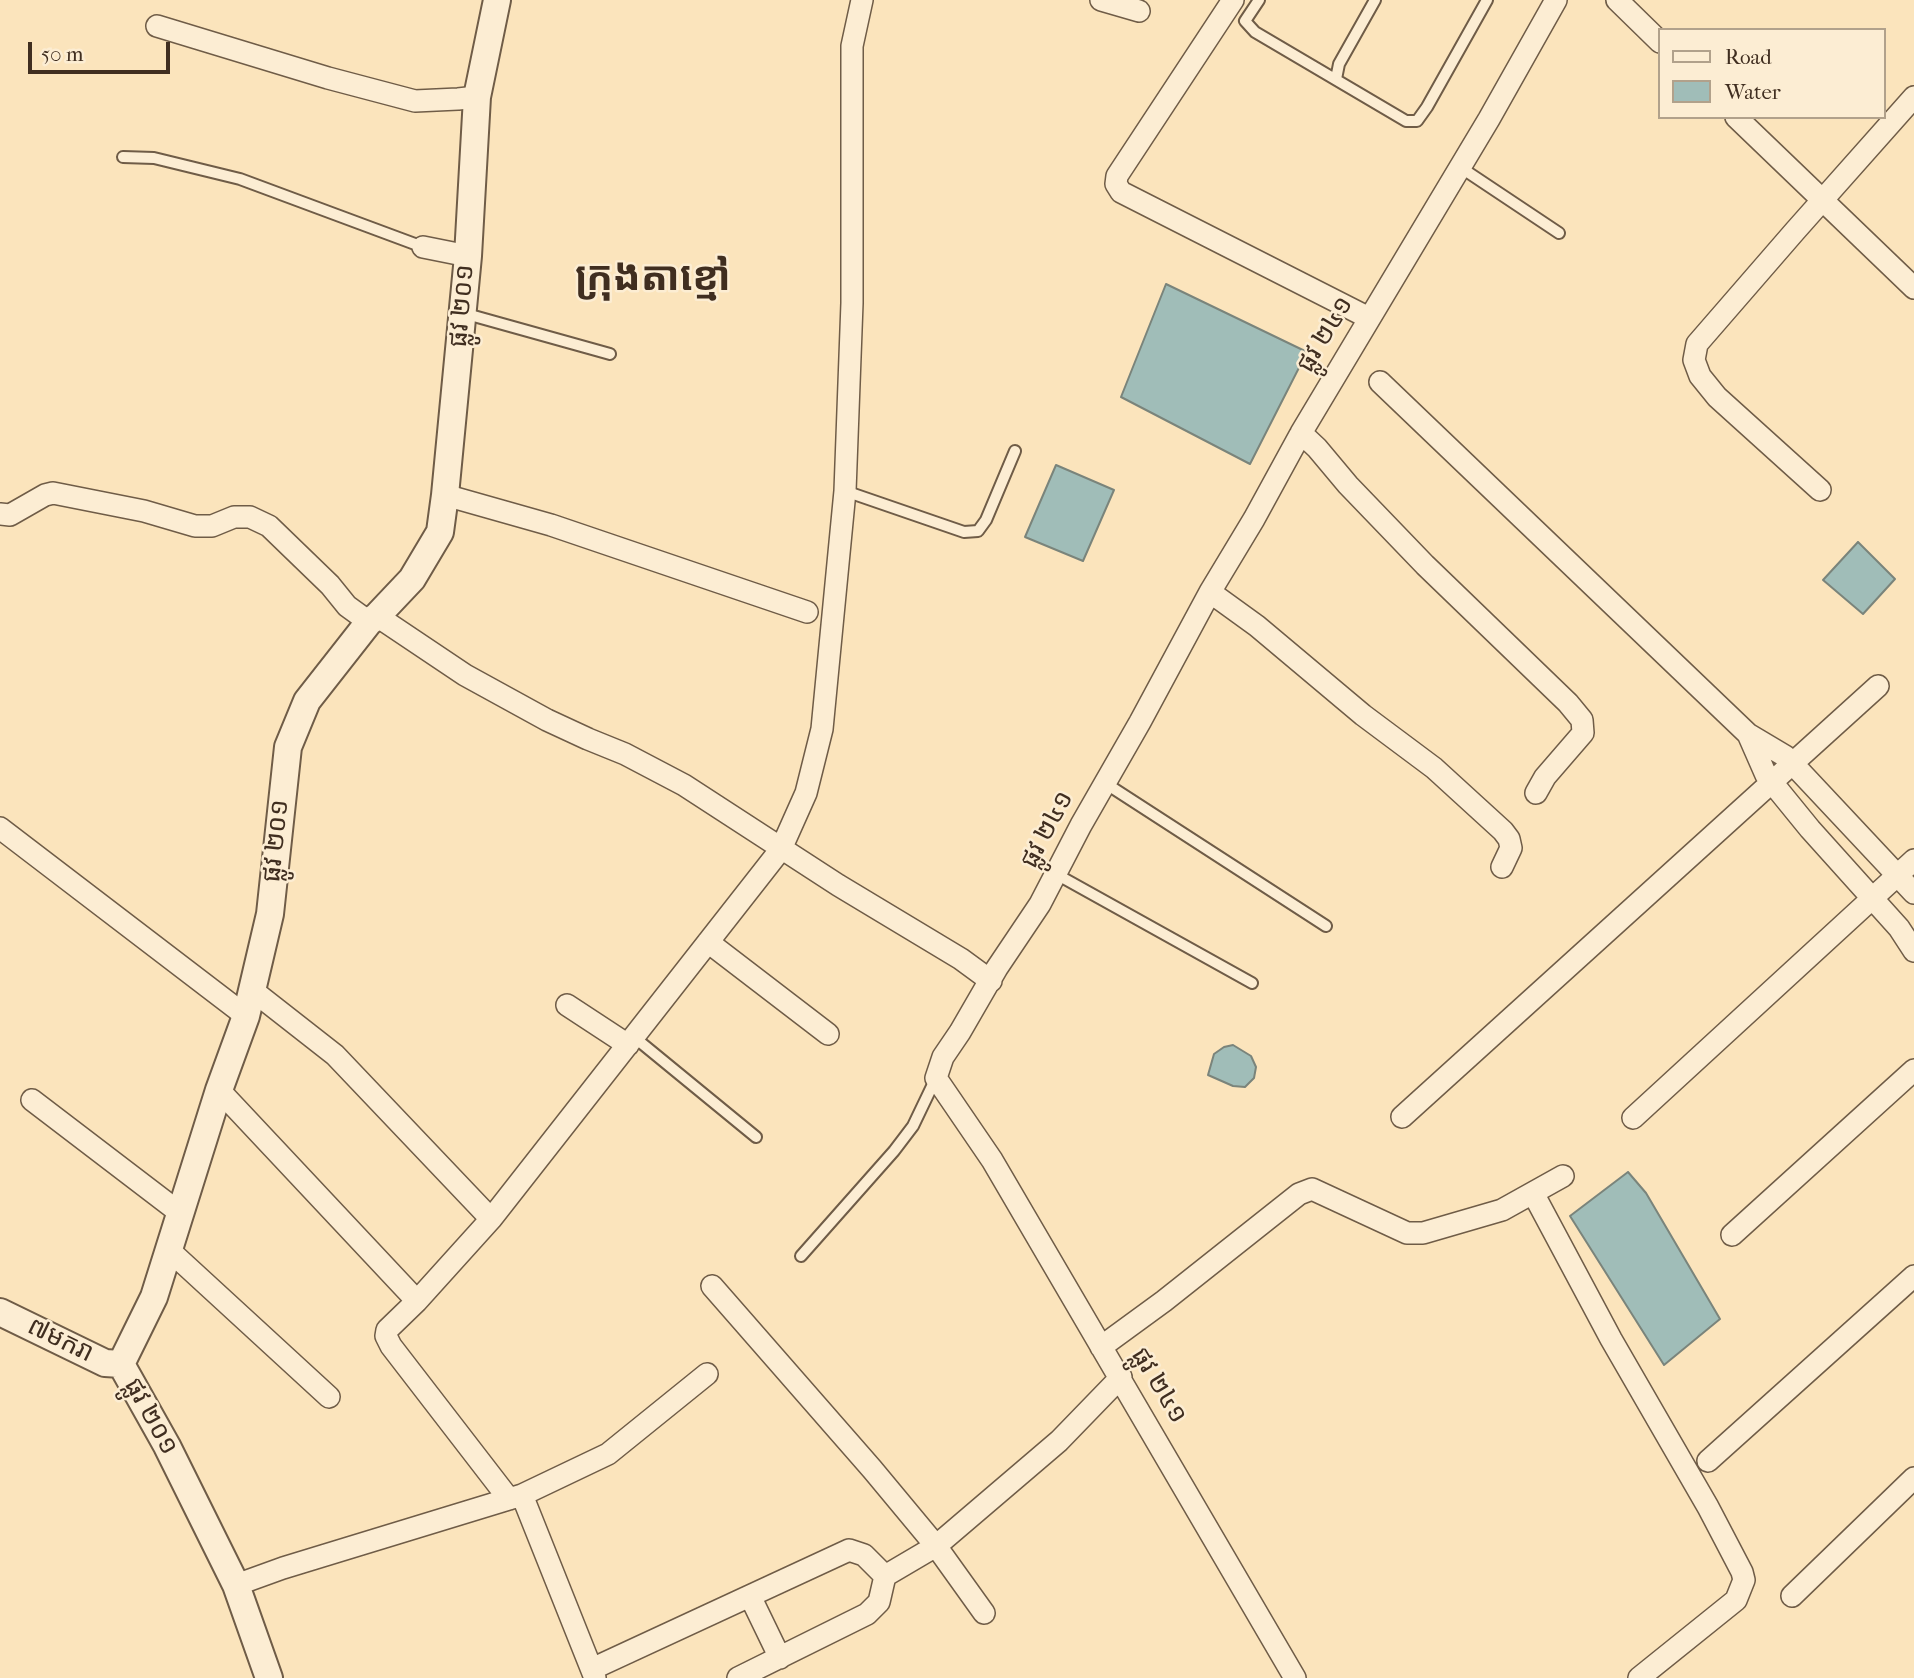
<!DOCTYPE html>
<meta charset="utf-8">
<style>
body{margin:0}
#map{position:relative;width:1914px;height:1678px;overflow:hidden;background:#fbe4bc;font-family:"IM FELL French Canon",serif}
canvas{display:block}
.legend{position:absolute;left:1658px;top:28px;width:228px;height:91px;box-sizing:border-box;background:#fcedd3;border:2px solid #b1a18b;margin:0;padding:9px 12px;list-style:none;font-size:21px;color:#402e20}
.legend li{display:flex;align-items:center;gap:14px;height:35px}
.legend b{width:35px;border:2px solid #b1a18b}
.scale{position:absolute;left:28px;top:42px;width:142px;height:32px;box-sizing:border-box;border:4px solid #402e20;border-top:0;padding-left:9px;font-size:21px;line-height:24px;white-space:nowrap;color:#402e20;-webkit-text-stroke:5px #fcedd3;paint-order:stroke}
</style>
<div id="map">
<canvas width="1914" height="1678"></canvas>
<ul class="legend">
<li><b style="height:9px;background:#fcedd3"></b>Road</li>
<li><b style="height:19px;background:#a0bdb8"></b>Water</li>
</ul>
<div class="scale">50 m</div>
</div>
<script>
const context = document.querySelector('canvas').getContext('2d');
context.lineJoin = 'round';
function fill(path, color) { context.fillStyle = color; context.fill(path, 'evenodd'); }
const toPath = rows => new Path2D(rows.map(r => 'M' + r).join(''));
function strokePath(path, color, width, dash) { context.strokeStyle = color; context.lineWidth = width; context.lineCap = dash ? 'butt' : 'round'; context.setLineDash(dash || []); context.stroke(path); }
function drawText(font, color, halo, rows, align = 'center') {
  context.font = font + ' "IM FELL French Canon","Noto Sans Khmer",serif'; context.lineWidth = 5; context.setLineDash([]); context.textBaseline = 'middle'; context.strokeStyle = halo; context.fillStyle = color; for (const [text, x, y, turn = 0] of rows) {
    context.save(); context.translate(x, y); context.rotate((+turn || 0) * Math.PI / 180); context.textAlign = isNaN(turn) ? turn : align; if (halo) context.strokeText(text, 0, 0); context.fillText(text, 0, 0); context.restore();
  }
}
const water = toPath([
 [1166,284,1307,352,1250,464,1121,397,1166,284],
 [1056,465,1114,490,1083,561,1025,537,1056,465],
 [1858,542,1895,579,1863,614,1823,580,1858,542],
 [1233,1045,1251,1056,1256,1067,1254,1078,1245,1087,1233,1086,1208,1075,1214,1054,1224,1047,1233,1045],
 [1628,1172,1646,1193,1720,1319,1664,1365,1570,1216,1628,1172]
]);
fill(water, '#a0bdb8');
strokePath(water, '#7a847b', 2);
const service = toPath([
 [1259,0,1245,21,1255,32,1406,121,1417,121,1427,107,1487,0],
 [1336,79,1339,64,1375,0],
 [123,157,154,158,240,179,423,247],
 [1460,167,1559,233],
 [463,313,610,354],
 [845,491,964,532,978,531,986,520,1015,451],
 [1105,783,1326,926],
 [1056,874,1252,983],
 [634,1037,756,1137],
 [801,1256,894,1151,913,1126,936,1078]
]);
const minor = toPath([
 [1101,0,1139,11],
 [1233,0,1117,176,1116,184,1121,192,1369,318],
 [1617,0,1660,42],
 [157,26,328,78,415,101,458,99,477,97],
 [1736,117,1914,288],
 [423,247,468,256],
 [1380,382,1748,734,1785,756,1792,763,1914,893],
 [1301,433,1317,448,1348,485,1425,565,1568,703,1582,720,1583,733,1545,777,1536,793],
 [1820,490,1717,397,1700,376,1694,360,1697,344,1795,231,1914,97],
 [445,495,551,525,807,612],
 [0,514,10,515,45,495,53,493,144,511,195,526,212,526,234,517,250,517,269,526,330,585,347,606,369,622],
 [1210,592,1257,626,1363,715,1434,768,1503,831,1509,839,1511,848,1502,867],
 [377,616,465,675,547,720,588,739,625,754,684,785,838,885,961,959,991,981],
 [1748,734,1766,775,1810,829,1899,928,1914,951],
 [0,828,246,1016],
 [708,942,828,1034],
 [252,990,335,1055,491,1219],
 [567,1005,628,1045],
 [219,1090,417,1301],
 [32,1100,180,1213],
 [1402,1117,1878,686],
 [1633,1118,1914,860],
 [1533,1193,1611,1339,1708,1507,1742,1572,1744,1580,1736,1600,1639,1678],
 [1732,1235,1914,1070],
 [169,1250,329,1397],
 [712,1286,872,1469,936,1546,984,1613],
 [1101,1347,1164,1301,1299,1194,1312,1189,1407,1233,1423,1233,1502,1210,1563,1176],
 [1708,1461,1914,1276],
 [522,1495,595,1678],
 [509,1499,391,1346,386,1336,387,1330,417,1301,491,1219,781,849,806,793,822,729,845,491,852,303,852,46,862,0],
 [236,1585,283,1568,522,1495,608,1454,707,1374],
 [750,1596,780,1658],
 [1792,1596,1914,1478],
 [592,1669,849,1550,864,1555,885,1576,936,1546,1059,1441,1121,1377],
 [738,1678,867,1614,879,1602,885,1576],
 [1295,1678,992,1160,936,1078,943,1057,960,1032,997,968,1040,904,1081,825,1140,722,1210,592,1254,519,1301,433,1489,119,1556,0]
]);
const tertiary = toPath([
 [0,1312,105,1363,121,1364],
 [269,1678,236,1585,167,1446,121,1364,154,1297,219,1090,246,1016,270,914,288,747,307,701,369,622,377,616,412,579,440,532,445,495,468,256,477,97,497,0]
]);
strokePath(service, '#6f5c47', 14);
strokePath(minor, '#6f5c47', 24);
strokePath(tertiary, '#6f5c47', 30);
strokePath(service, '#fcedd3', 10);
strokePath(minor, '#fcedd3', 21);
strokePath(tertiary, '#fcedd3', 26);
drawText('26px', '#402e20', '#fcedd3', [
 ["ផ្លូវ ២០១",463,306,-85],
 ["ផ្លូវ ២៤១",1326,335,-59],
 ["ផ្លូវ ២៤១",1048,830,-62],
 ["ផ្លូវ ២០១",277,841,-84],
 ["៧មករា",60,1341,26],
 ["ផ្លូវ ២៤១",1158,1386,59],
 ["ផ្លូវ ២០១",150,1417,61]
]);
drawText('bold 40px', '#402e20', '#fcedd3', [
 ["ក្រុងតាខ្មៅ",653,280]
]);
</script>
